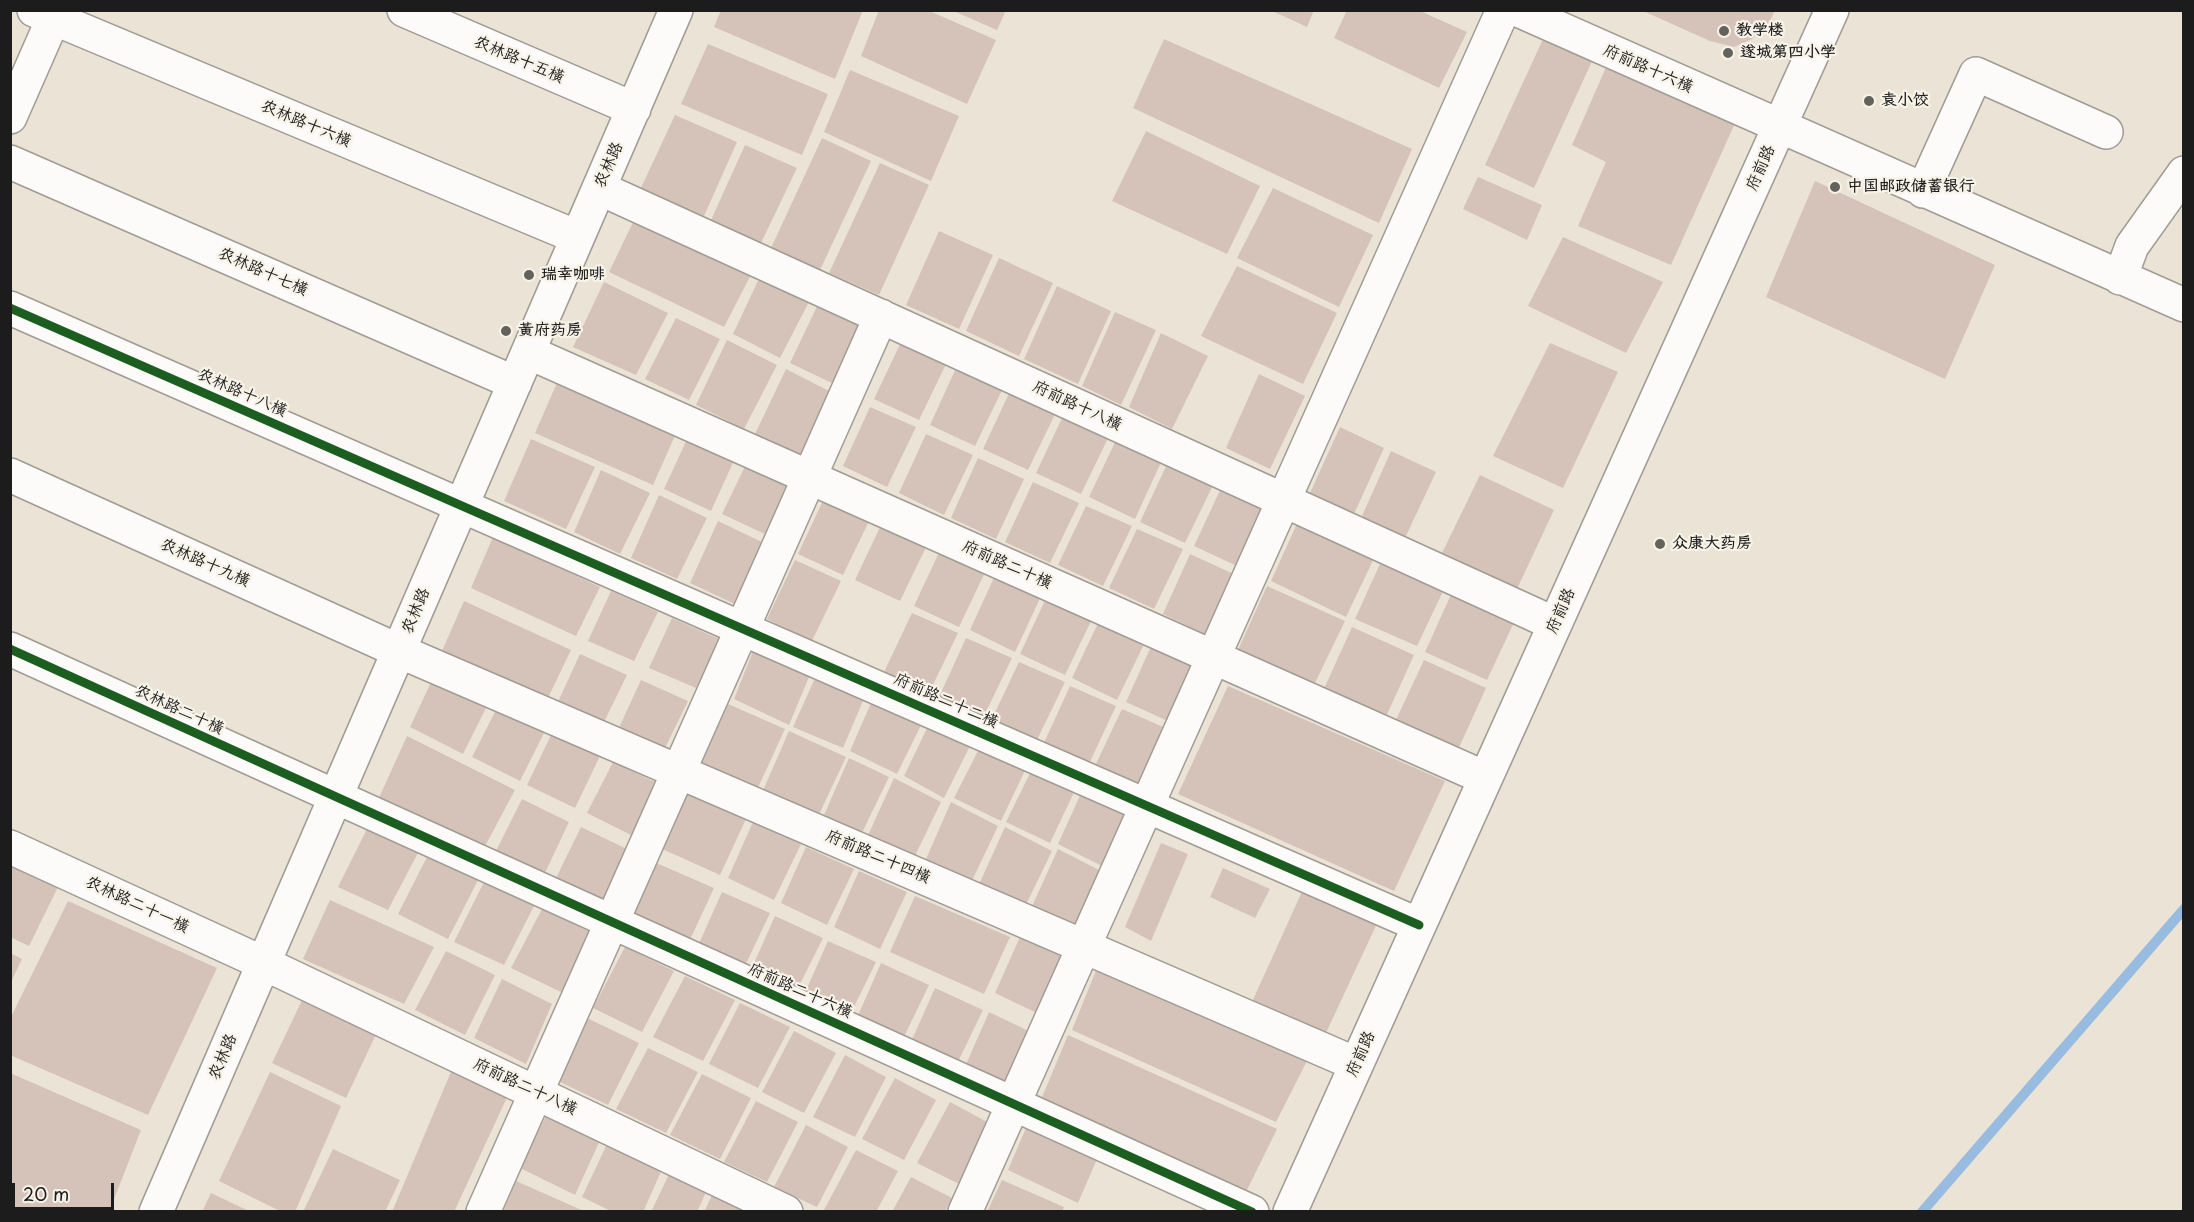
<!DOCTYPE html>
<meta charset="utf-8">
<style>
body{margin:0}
#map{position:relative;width:2194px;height:1222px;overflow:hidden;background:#eae3d6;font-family:"Playpen Sans",sans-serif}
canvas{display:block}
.frame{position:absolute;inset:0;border:12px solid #1c1c1c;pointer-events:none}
.scale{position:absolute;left:12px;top:1183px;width:102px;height:27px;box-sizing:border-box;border:3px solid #1c1c1c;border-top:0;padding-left:8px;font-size:18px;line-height:21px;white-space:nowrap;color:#1c1c1c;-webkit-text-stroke:4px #f7f3e8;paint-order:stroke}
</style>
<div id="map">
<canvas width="2194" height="1222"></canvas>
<div class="frame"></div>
<div class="scale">20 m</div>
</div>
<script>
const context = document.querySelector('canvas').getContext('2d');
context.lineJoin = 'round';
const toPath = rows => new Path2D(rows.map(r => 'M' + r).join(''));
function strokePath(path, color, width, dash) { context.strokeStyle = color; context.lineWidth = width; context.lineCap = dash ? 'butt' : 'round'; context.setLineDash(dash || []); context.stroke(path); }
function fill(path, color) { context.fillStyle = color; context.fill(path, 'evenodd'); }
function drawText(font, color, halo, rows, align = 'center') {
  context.font = font + ' "Playpen Sans","LXGW WenKai TC",sans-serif'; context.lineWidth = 4.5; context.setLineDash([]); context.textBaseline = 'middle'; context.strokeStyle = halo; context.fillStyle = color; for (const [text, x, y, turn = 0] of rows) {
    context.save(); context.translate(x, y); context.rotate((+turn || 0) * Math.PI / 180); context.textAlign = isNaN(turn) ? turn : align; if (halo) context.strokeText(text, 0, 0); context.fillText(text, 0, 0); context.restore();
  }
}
strokePath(toPath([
 [1922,1212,2184,909]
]), '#98bcdf', 10);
fill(toPath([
 [721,10,863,10,835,79,714,27],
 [879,10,927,10,996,40,967,104,861,56],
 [951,10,1006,10,997,30],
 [1270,10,1314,10,1307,27],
 [1347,10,1418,10,1467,32,1439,88,1334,38],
 [1641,10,1775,10,1769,23,1752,39,1734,47,1710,41],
 [1544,37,1593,59,1534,188,1485,165],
 [1164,39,1412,149,1379,223,1133,108],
 [708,44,828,94,802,155,681,104],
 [1607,65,1736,121,1671,265,1578,226,1606,162,1572,145],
 [850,70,959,116,931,181,824,132],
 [675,115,737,142,704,216,640,190],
 [1146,131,1260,186,1227,254,1112,201],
 [822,138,871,161,820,270,771,248],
 [745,145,797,168,761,243,711,220],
 [880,163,929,185,879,295,829,273],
 [1478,177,1542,205,1527,240,1463,209],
 [1815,181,1995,265,1945,379,1766,297],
 [1273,188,1373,235,1339,307,1237,258],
 [638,212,755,267,724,327,609,272],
 [939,231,993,255,959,329,906,305],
 [1563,237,1663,282,1626,353,1528,306],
 [999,258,1053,283,1019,356,966,331],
 [1237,266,1337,313,1303,384,1201,336],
 [763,270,813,294,780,358,733,334],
 [604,282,668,313,636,375,573,347],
 [1057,286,1111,311,1078,384,1024,359],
 [821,298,871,323,838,386,790,363],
 [1115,312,1156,330,1121,405,1082,386],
 [676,318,720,339,689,400,645,379],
 [1161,333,1208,356,1172,429,1129,407],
 [727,340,777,365,744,429,696,405],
 [902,340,948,360,919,420,874,399],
 [1550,343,1618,372,1563,488,1493,456],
 [957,366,1004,386,975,446,930,425],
 [786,369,835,394,803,457,755,434],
 [1259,374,1305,396,1270,469,1226,448],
 [560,376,678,429,653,485,535,433],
 [1011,389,1057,410,1028,470,983,449],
 [870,407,916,427,887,487,843,466],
 [1064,414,1110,434,1081,494,1036,473],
 [1340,427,1384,448,1354,514,1310,493],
 [926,434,973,455,944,515,899,493],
 [689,435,736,456,711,511,664,489],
 [1117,438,1163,458,1135,519,1089,497],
 [531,439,595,467,566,529,504,501],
 [1391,451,1436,472,1405,538,1362,516],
 [978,458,1024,479,996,539,951,518],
 [748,460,794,481,769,536,722,514],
 [1168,462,1214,483,1185,543,1140,522],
 [601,470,650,493,620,554,574,532],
 [1480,475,1554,510,1516,591,1442,553],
 [1033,482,1079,503,1050,563,1005,542],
 [1222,486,1268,507,1239,567,1194,546],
 [826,494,872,515,843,575,798,554],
 [659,495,707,518,677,579,631,558],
 [1086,506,1132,526,1103,586,1058,565],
 [1300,517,1377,552,1346,617,1271,581],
 [718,521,766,544,737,605,690,583],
 [883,521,929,541,900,601,855,580],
 [1137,529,1183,549,1154,609,1109,588],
 [493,537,600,587,576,636,471,588],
 [942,546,988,566,959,627,914,606],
 [1190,554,1236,575,1207,635,1163,614],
 [1384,555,1447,583,1417,646,1355,619],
 [795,560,841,581,812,641,767,619],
 [997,571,1043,592,1015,652,970,630],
 [1267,586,1345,621,1314,685,1238,650],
 [1454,588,1517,616,1487,680,1425,652],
 [611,591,658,612,634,661,588,641],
 [1048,594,1094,615,1065,675,1020,654],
 [464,601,571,650,547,700,442,651],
 [912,613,958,633,929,693,884,672],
 [672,618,719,639,696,688,649,668],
 [1100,619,1146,640,1117,700,1072,678],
 [1352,627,1414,655,1385,719,1323,691],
 [966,638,1012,658,983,718,939,697],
 [757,641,814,665,789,725,734,699],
 [1153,642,1199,662,1170,722,1126,702],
 [580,654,627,675,603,724,557,704],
 [1424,660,1486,688,1457,752,1394,724],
 [1019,662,1065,682,1036,742,991,721],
 [819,669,868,689,843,748,793,727],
 [434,676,489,702,463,754,410,727],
 [641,680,688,701,664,750,618,730],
 [1070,686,1116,706,1088,766,1043,745],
 [1228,686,1445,781,1394,891,1178,794],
 [875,694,925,717,897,774,850,751],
 [728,704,785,729,755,794,700,767],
 [498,706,546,729,520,781,472,757],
 [1122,709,1168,729,1139,789,1094,768],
 [931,720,974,738,944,798,904,776],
 [789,731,846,757,816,821,761,795],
 [552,733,600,756,575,808,527,785],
 [407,736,515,790,483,850,378,800],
 [982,743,1028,764,1001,821,954,798],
 [849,758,889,777,859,839,821,822],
 [613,762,661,785,635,837,587,813],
 [1033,767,1077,786,1050,843,1006,822],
 [894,778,941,802,911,864,865,842],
 [1083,789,1133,811,1106,868,1058,844],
 [685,792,746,819,720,875,660,848],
 [522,799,569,822,544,875,496,851],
 [951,802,998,826,969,887,923,866],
 [753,822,801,844,774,900,728,878],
 [368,827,419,851,388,910,338,887],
 [581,827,629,850,604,902,556,878],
 [1005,827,1052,851,1022,913,976,891],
 [1161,843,1188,854,1151,941,1125,927],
 [806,847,854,869,827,925,781,903],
 [1058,849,1105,873,1075,935,1029,913],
 [428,855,478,880,448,939,398,914],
 [654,862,714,888,688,944,629,918],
 [10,864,58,887,29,946,10,937],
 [1223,868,1270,889,1255,918,1210,897],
 [859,871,907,892,880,949,834,927],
 [484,882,534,906,504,965,454,942],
 [1305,885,1380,917,1326,1033,1252,1002],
 [722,892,770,913,743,970,697,948],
 [915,896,1010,937,984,994,890,952],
 [330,900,434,947,404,1004,303,959],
 [68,901,217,968,148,1115,10,1055,10,1019],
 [542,909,592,933,561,992,511,968],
 [775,916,823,938,795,994,750,972],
 [1020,937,1068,959,1041,1015,995,993],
 [828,941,876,962,848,1019,803,997],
 [625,947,674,971,642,1032,593,1008],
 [446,951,495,975,465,1035,415,1010],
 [10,953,22,959,10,984],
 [881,963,929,985,902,1041,856,1020],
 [1099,963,1309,1057,1276,1122,1072,1030],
 [685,976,735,1000,703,1061,653,1037],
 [502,979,552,1004,526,1064,474,1038],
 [935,988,983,1010,956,1066,910,1044],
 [306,992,380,1026,346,1098,272,1063],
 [740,1003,790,1027,758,1088,709,1064],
 [989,1012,1037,1035,1010,1090,964,1069],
 [587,1018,639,1043,608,1105,558,1081],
 [794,1031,836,1053,804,1113,762,1092],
 [1068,1035,1277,1129,1245,1194,1040,1102],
 [648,1048,698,1072,666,1133,616,1109],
 [845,1055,886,1077,855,1137,813,1117],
 [453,1067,509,1093,454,1212,392,1212],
 [270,1072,341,1106,295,1212,282,1212,219,1181],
 [10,1073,141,1130,109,1212,10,1212],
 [702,1074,751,1098,720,1159,670,1135],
 [895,1078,936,1100,904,1160,862,1139],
 [756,1101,798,1122,767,1182,724,1162],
 [950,1102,991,1124,959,1184,917,1163],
 [547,1114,601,1138,575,1195,520,1168],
 [1029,1121,1100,1152,1078,1203,1008,1170],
 [806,1125,848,1147,817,1207,774,1187],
 [608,1142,663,1167,643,1212,613,1212,582,1197],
 [333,1149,400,1180,385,1212,303,1212],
 [856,1150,898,1171,876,1212,824,1210],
 [670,1172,707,1190,697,1212,651,1212],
 [911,1177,952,1198,945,1212,892,1212],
 [1002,1180,1064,1207,1062,1212,987,1212],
 [516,1181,586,1212,503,1212],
 [211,1193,251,1212,202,1212],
 [713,1193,755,1212,704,1212]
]), '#d5c3ba');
const minor = toPath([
 [34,10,577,237],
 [404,10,634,109],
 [1518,10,2184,305],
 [10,117,57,10],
 [10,162,515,383],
 [599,188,1555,624],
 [1923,191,1976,74,2106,132],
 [2120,278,2132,246,2184,173],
 [10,308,1419,925],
 [528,352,1485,778],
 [10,475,399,651,1356,1064],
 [10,649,1252,1212],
 [10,847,263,963,786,1212],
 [156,1212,676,10],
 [483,1212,881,316],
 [965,1212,1503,10],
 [1290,1212,1832,10]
]);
strokePath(minor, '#a09c94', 36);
strokePath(minor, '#fcfbf9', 33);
strokePath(toPath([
 [10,308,1419,925],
 [10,649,1252,1212]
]), '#1b5e20', 9);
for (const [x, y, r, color] of [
 [1724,31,6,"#64625d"],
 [1728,53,6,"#64625d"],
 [1869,101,6,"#64625d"],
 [1835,187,6,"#64625d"],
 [529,275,6,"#64625d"],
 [506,331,6,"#64625d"],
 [1660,544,6,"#64625d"]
]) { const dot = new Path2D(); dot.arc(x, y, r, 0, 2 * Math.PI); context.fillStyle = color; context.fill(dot); strokePath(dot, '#f7f3e8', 2); }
drawText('bold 16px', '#1c1c1c', '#f7f3e8', [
 ["教学楼",1736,31],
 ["遂城第四小学",1740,53],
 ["袁小饺",1881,101],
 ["中国邮政储蓄银行",1847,187],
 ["瑞幸咖啡",541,275],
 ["黄府药房",518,331],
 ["众康大药房",1672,544]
], 'left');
drawText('16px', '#1c1c1c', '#f7f3e8', [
 ["农林路十五横",519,60,23],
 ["府前路十六横",1648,69,24],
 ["农林路十六横",306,124,23],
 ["农林路",609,165,-66],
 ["府前路",1761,168,-66],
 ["农林路十七横",263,272,24],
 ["农林路十八横",242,393,24],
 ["府前路十八横",1077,406,25],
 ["农林路十九横",205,563,24],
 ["府前路二十横",1007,565,24],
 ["农林路",416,611,-67],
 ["府前路",1561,611,-66],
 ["府前路二十二横",946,701,24],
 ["农林路二十横",179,710,25],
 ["府前路二十四横",878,857,23],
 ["农林路二十一横",137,905,25],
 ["府前路二十六横",800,991,24],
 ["府前路",1361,1054,-66],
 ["农林路",223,1057,-67],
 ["府前路二十八横",525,1087,25]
]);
</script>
